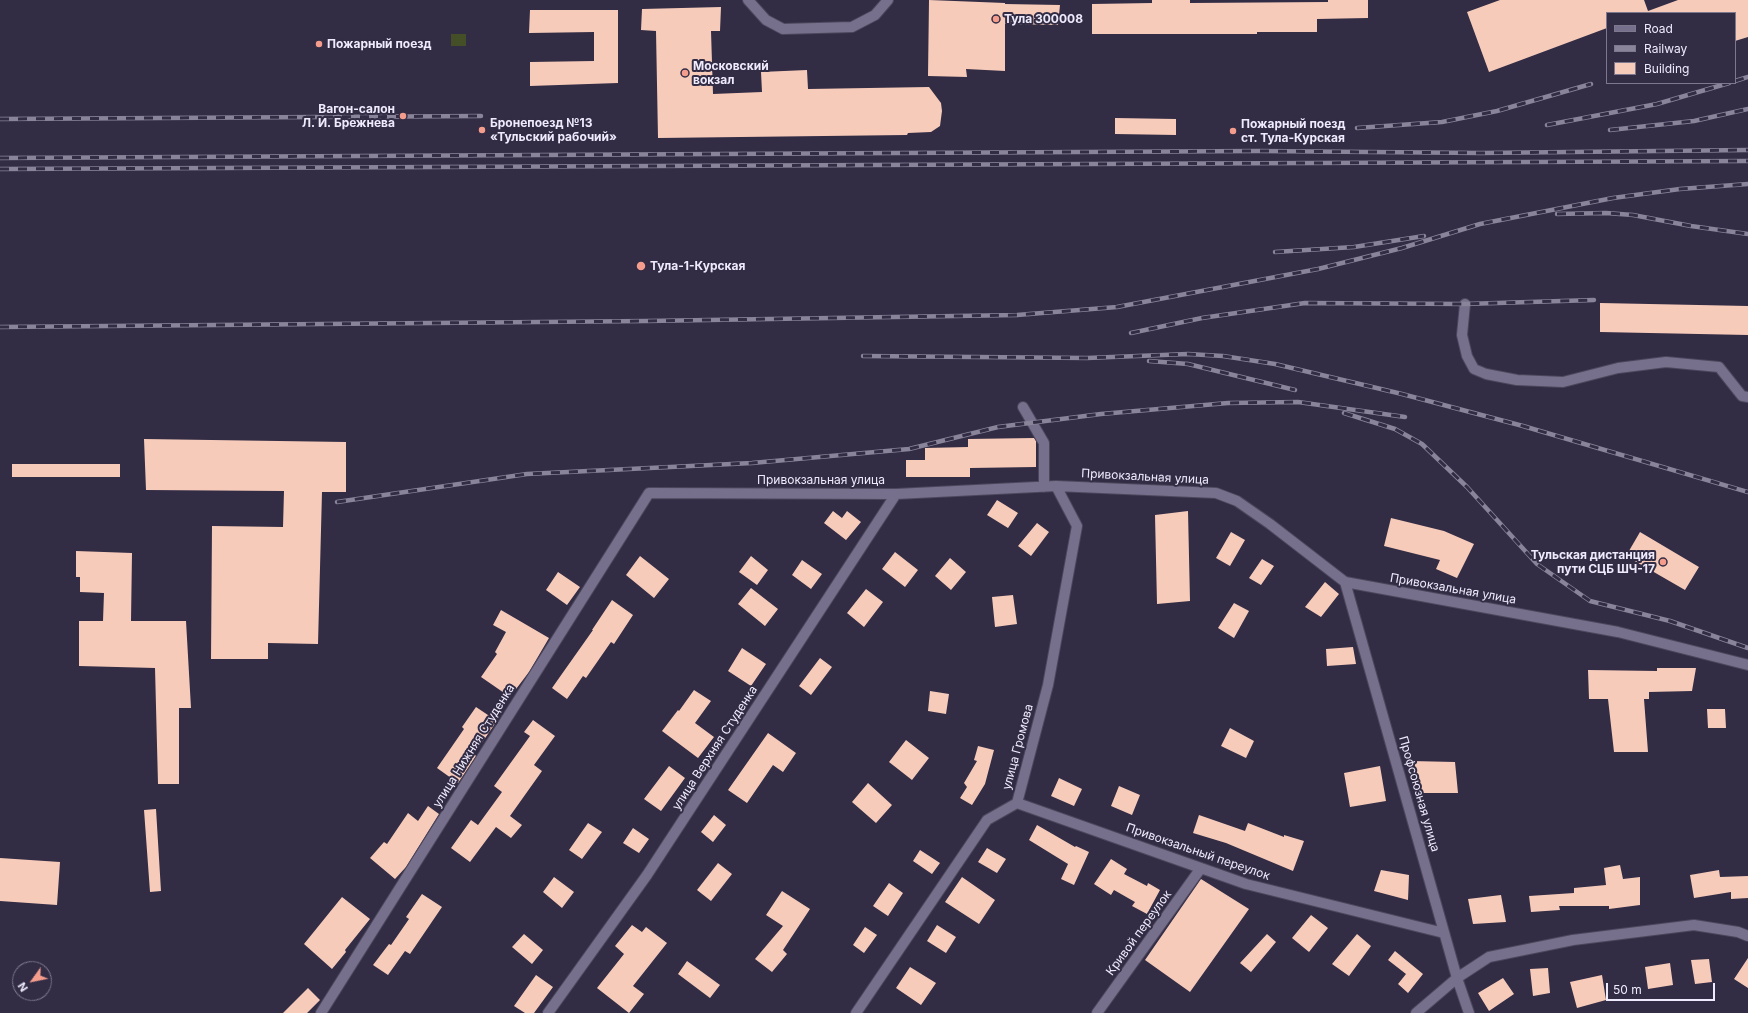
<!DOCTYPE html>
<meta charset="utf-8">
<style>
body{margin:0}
#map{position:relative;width:1748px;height:1013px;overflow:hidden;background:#322c45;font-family:Inter,sans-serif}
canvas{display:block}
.legend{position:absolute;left:1606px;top:12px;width:130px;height:72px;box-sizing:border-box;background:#322c45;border:1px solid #7e788e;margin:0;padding:5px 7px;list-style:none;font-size:12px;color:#efebfc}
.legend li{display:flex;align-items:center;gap:8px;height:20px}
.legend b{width:20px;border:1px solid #7e788e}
.north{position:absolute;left:12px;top:961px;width:40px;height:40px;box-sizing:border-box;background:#322c45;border:1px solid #7e788e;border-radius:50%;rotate:237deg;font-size:11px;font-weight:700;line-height:16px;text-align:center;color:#efebfc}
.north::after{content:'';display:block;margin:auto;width:14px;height:18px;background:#f49d8d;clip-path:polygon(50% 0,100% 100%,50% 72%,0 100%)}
.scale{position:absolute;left:1606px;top:983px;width:109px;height:18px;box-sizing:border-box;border:2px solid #efebfc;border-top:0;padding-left:5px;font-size:12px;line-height:14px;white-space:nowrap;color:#efebfc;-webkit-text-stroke:3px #322c45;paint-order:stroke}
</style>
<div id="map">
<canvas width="1748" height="1013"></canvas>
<ul class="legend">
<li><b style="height:5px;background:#77708d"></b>Road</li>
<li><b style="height:5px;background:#898499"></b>Railway</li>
<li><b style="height:11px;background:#f7cbba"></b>Building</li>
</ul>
<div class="north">N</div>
<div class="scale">50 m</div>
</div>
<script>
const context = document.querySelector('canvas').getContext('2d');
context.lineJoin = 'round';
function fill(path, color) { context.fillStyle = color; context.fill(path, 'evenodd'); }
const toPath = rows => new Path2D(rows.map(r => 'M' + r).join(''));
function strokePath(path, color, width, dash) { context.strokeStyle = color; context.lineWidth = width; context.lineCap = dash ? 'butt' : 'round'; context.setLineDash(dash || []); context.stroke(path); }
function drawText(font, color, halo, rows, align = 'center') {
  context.font = font + ' Inter,sans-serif'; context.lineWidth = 4; context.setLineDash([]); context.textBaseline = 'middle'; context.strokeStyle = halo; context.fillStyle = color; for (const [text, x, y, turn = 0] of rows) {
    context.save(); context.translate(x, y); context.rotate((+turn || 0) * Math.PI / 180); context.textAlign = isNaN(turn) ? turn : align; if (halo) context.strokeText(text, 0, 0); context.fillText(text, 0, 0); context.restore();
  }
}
fill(toPath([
 [451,34,466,34,466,46,451,46]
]), '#444f27');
fill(toPath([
 [929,0,1005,3,1005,4,1060,5,1058,25,1005,24,1005,71,966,69,967,77,928,76],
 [1152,0,1190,0,1190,3,1328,2,1328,0,1368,0,1368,18,1317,19,1317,32,1257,32,1257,34,1092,34,1092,4,1152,3],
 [1500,0,1644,0,1648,11,1678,0,1748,0,1748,37,1735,41,1735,13,1607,13,1607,28,1489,72,1467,12],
 [721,7,720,31,711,31,713,94,762,92,761,72,807,70,808,89,929,87,941,103,942,111,940,126,931,132,908,133,907,135,658,138,656,31,641,30,642,9],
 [530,10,618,10,618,83,530,86,530,62,594,61,594,32,529,33],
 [1115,118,1176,119,1176,135,1115,134],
 [1600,303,1748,306,1748,335,1600,332],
 [1034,438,1036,441,1036,467,970,468,970,477,906,477,906,460,925,460,925,448,968,447,968,439],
 [144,439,346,442,346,492,322,492,318,644,268,643,268,659,211,659,212,526,283,527,284,491,146,490],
 [12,464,120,464,120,477,12,477],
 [997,500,1018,513,1008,528,987,515],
 [833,511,842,518,847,511,861,522,846,540,824,523],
 [1188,511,1190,601,1157,604,1155,515],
 [1391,518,1444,531,1474,544,1457,578,1436,569,1440,560,1384,546],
 [1037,523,1049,532,1031,556,1018,546],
 [1231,532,1245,540,1230,566,1216,558],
 [1640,532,1699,567,1685,590,1626,556],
 [76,551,132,553,131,621,186,621,191,708,179,708,179,784,158,784,155,668,79,666,79,621,103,621,104,593,80,592,80,577,76,577],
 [895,552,918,570,905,587,882,569],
 [640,556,669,579,654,598,626,575],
 [751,556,768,570,757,585,739,572],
 [950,558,966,572,951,590,935,576],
 [1262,559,1274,566,1261,585,1249,578],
 [802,560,822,574,811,589,792,575],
 [558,572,580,587,567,605,546,590],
 [1325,582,1339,594,1321,617,1305,607],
 [751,588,778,609,765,626,738,604],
 [866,589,883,602,864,627,847,613],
 [1013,595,1017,624,995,627,992,597],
 [612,600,633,615,614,644,611,642,586,678,583,676,567,699,552,688,593,630,592,630],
 [1234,603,1249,611,1234,638,1218,628],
 [501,610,549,638,529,672,510,697,481,677,497,654,495,652,506,632,493,625],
 [1353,647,1356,664,1327,666,1326,649],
 [742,648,766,664,751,686,728,671],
 [820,658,832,667,811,695,799,686],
 [1657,668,1696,668,1692,691,1649,692,1649,699,1644,699,1648,752,1614,752,1608,699,1589,699,1588,670,1657,671],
 [694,690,711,701,695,723,714,737,698,758,662,731,678,710,679,711],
 [930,691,949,694,946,714,928,711],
 [476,707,497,721,474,754,476,756,458,783,437,768,464,729,462,727],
 [1707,709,1725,709,1726,728,1708,728],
 [533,720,555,736,534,765,542,771,510,816,522,825,511,838,496,827,470,862,451,848,471,820,478,825,502,792,494,786,530,736,524,732],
 [1230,728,1254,741,1246,758,1221,746],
 [768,733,796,753,783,772,773,765,747,803,728,790],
 [906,740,929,758,912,780,889,762],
 [978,746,994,750,985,784,972,805,960,798,967,787,964,783,977,761,974,760],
 [1411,761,1455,762,1458,793,1419,793],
 [669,766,685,778,661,811,644,799],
 [1380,766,1386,801,1350,807,1344,773],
 [1059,778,1082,789,1074,806,1051,796],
 [868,783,892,805,876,823,852,802],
 [1119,786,1140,795,1132,815,1111,806],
 [428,806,439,814,406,867,395,879,370,858,384,842,387,844,408,813,418,821],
 [156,809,161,891,150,892,144,810],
 [714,815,726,825,713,842,701,832],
 [1199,815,1245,831,1248,823,1284,837,1284,835,1304,841,1293,871,1226,843,1193,833],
 [588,823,602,832,582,859,569,850],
 [1037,825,1075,847,1076,846,1089,852,1074,885,1061,879,1068,864,1029,840],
 [633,828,649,839,639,853,623,843],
 [987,848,1006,859,997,873,978,862],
 [920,850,940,863,932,874,913,861],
 [0,858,60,862,57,905,0,901],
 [1111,859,1127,869,1124,874,1147,886,1148,883,1160,890,1147,914,1132,906,1135,902,1114,890,1111,895,1094,884],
 [718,863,732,874,711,901,697,890],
 [1620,865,1623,879,1640,877,1640,905,1609,909,1609,906,1559,906,1560,910,1531,912,1529,896,1574,893,1574,888,1606,885,1604,868],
 [1381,870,1409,875,1408,900,1374,891],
 [1719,870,1720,877,1748,876,1748,898,1731,899,1731,892,1694,898,1690,875],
 [554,877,574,892,562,908,543,892],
 [962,877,995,900,979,924,945,902],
 [1201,879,1249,909,1190,992,1145,960],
 [889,883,903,893,888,916,873,906],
 [782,891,810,909,783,950,787,954,772,972,755,959,783,926,766,915],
 [422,894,442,907,410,954,405,951,388,975,373,965,389,944,391,945,409,919,406,917],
 [1501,895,1506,922,1473,924,1468,899],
 [342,897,370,919,345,950,346,952,332,969,304,944],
 [1311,915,1328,928,1309,952,1292,938],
 [632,925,642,932,646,927,667,943,633,986,644,994,629,1013,597,988,624,954,615,946],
 [937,925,956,937,946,953,927,941],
 [865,927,877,935,864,953,853,945],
 [524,934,543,950,532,964,512,947],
 [1267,934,1276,942,1251,972,1240,963],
 [1357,934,1371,946,1349,976,1332,964],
 [1395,951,1423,974,1408,993,1398,984,1406,974,1388,960],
 [1748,958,1748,988,1734,979],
 [1709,959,1712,982,1695,984,1691,960],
 [687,961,720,985,710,998,678,974],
 [1670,963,1673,985,1648,989,1645,967],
 [910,967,936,983,921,1005,896,988],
 [1548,968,1550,993,1533,996,1530,969],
 [536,975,553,987,534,1013,525,1013,514,1006],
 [1602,975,1606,1000,1577,1008,1570,982],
 [1503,978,1514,994,1489,1011,1478,993],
 [308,988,320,1000,307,1013,283,1013]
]), '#f7cbba');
const minor = toPath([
 [748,0,766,20,783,29,852,27,875,15,888,0],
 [1465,304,1462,335,1467,356,1474,369,1486,374,1517,380,1563,382,1618,368,1666,362,1719,367,1742,396,1748,397],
 [1023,407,1044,443,1044,487],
 [1345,582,1457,978,1469,1013],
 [1017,803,1246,884,1444,933],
 [321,1013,649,493,896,494,1056,486,1216,493,1237,501,1270,524,1345,582,1618,632,1748,665],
 [548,1013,647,875,896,494],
 [856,1013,987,820,1017,803,1048,685,1077,526,1056,486],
 [1097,1013,1201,868],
 [1416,1013,1457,978,1489,957,1573,940,1694,925,1738,932,1748,936]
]);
strokePath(minor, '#4d475d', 12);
strokePath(minor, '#77708d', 10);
const rail = toPath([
 [1735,81,1748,77],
 [0,119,481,116],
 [1547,125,1657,104,1729,83],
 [1357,128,1442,122,1497,111,1591,84],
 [1610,130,1694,121,1748,109],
 [0,158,1259,151,1481,153,1748,150],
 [0,169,1748,161],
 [1557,214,1606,213,1633,215,1691,226,1748,234],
 [1275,252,1354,247,1424,236],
 [0,327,647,321,1017,315,1117,307,1318,269,1402,248,1480,224,1613,198,1680,189,1748,184],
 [1131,333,1202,318,1305,303,1465,304,1594,300],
 [863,356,1087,358,1188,354,1223,356,1275,364,1402,394,1523,426,1748,492],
 [1149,361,1188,364,1295,390],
 [1344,413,1395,429,1422,444,1467,487,1537,564,1590,601,1670,621,1748,648],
 [337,502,527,474,752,463,909,449,998,427,1101,414,1228,403,1298,402,1405,417]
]);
strokePath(rail, '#898499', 4.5);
strokePath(rail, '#322c45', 3, [9]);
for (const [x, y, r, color] of [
 [996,19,4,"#f49d8d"],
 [319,44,4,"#f49d8d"],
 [685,73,4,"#f49d8d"],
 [403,116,4,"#f49d8d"],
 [482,130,4,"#f49d8d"],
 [1233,131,4,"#f49d8d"],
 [641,266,5,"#f49d8d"],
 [1663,562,4,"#f49d8d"]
]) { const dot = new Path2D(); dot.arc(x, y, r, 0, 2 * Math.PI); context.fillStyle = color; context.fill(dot); strokePath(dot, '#322c45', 1.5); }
drawText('bold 12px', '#efebfc', '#322c45', [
 ["Тула 300008",1004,19],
 ["Пожарный поезд",327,44],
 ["Московский",693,66],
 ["вокзал",693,80],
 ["Вагон-салон",395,109,"right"],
 ["Л. И. Брежнева",395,123,"right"],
 ["Бронепоезд №13",490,123],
 ["«Тульский рабочий»",490,137],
 ["Пожарный поезд",1241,124],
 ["ст. Тула-Курская",1241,138],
 ["Тула-1-Курская",650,266],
 ["Тульская дистанция",1655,555,"right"],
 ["пути СЦБ ШЧ-17",1655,569,"right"]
], 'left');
drawText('12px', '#efebfc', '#322c45', [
 ["Привокзальная улица",1145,477,3],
 ["Привокзальная улица",821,480],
 ["Привокзальная улица",1453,589,10],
 ["улица Нижняя Cтуденкa",474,746,-58],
 ["улица Громова",1018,747,-75],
 ["улица Верхняя Cтуденка",715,748,-57],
 ["Профсоюзная улица",1419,794,74],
 ["Привокзальный переулок",1198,852,19],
 ["Кривой переулок",1139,933,-54]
]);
</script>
